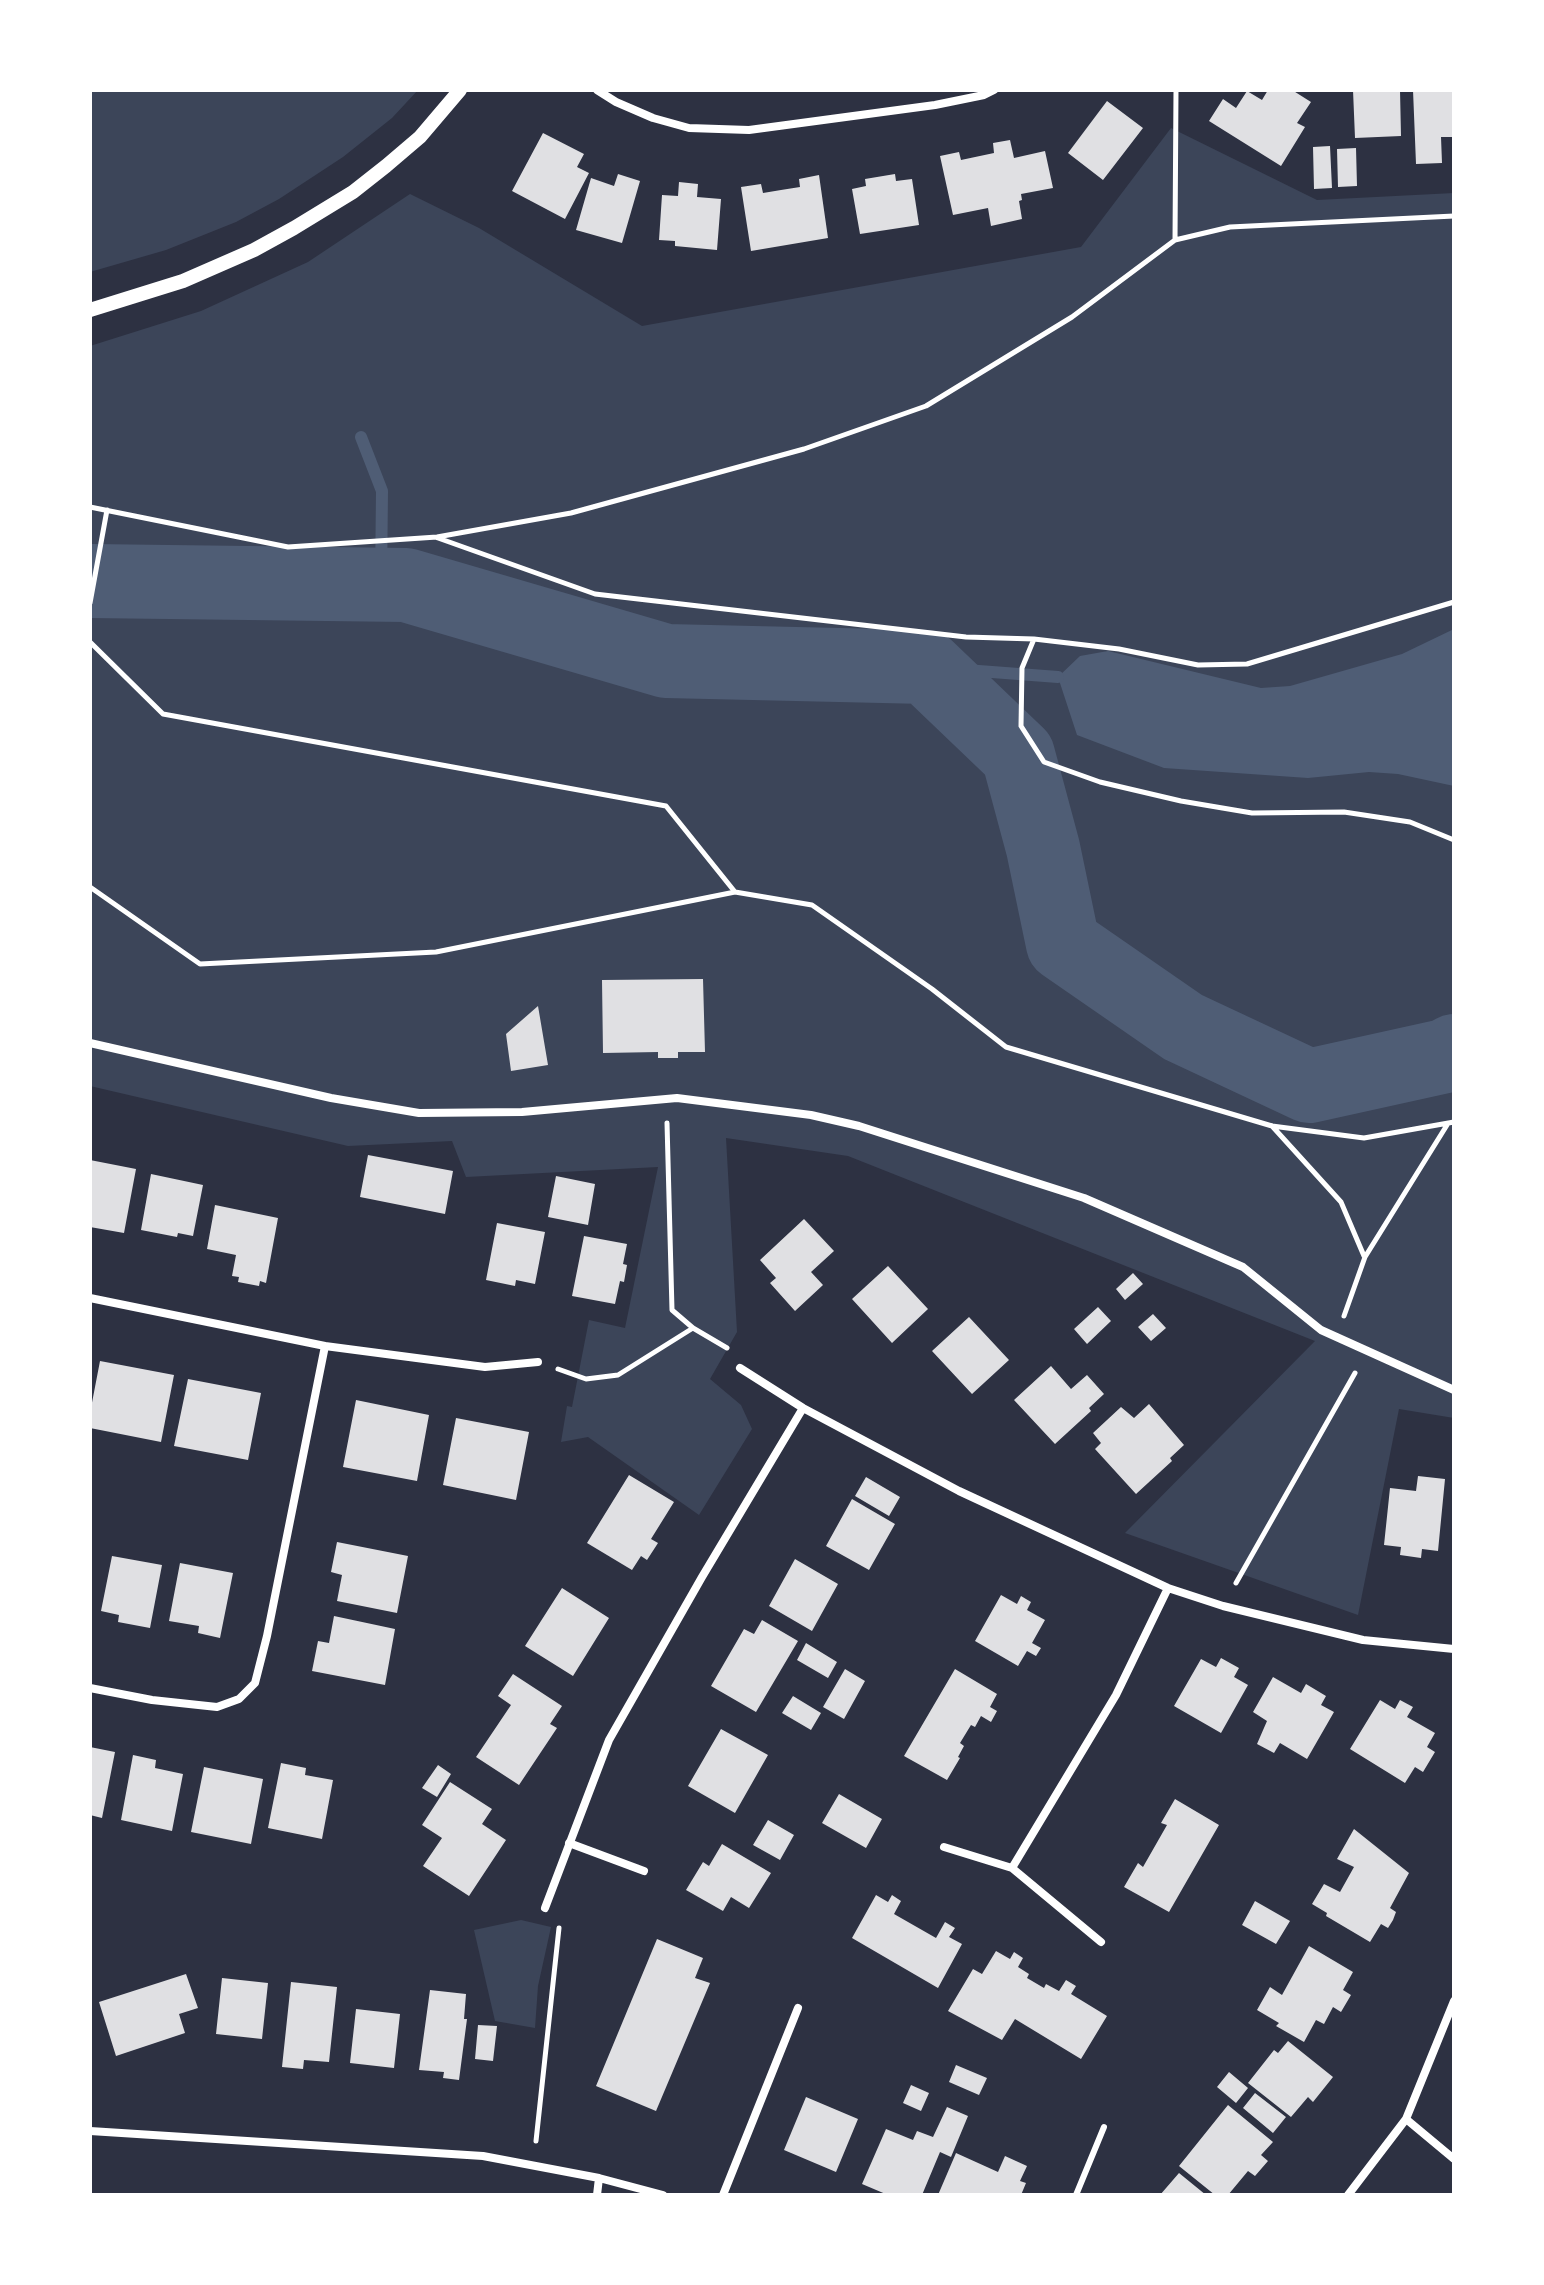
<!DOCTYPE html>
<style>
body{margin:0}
#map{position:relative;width:1544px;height:2285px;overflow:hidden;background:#2d3142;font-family:Signika,sans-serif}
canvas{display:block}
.frame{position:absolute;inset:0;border:92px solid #fff;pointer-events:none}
</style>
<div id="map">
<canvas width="1544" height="2285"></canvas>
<div class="frame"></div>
</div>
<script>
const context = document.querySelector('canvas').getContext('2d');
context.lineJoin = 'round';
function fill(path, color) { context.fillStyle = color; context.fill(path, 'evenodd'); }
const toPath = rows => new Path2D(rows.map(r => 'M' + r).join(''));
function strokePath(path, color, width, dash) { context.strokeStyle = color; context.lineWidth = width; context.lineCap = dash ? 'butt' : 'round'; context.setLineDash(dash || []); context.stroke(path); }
fill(toPath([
 [90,90,418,90,392,118,343,157,279,199,236,222,166,250,90,272],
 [1171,128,1317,200,1454,193,1454,1418,1399,1409,1358,1615,1125,1533,1315,1341,848,1156,726,1138,737,1332,710,1379,741,1405,752,1429,699,1515,588,1437,561,1442,567,1406,572,1407,589,1320,625,1328,658,1167,466,1177,452,1141,348,1146,90,1086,90,346,201,311,308,262,410,194,479,228,642,326,1081,247],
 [521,1920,551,1927,538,1986,535,2028,495,2021,474,1930]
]), '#3c4559');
fill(toPath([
 [1454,629,1454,786,1398,774,1369,772,1308,778,1164,768,1077,735,1058,677,1080,656,1108,651,1261,688,1290,686,1402,654]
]), '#4f5d75');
strokePath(toPath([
 [361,437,382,491,381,585],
 [926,667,1058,677]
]), '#4f5d75', 12);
strokePath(toPath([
 [90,581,406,585,666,661,926,667,1018,755,1043,848,1063,944,1183,1027,1309,1086,1445,1056,1454,1051]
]), '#4f5d75', 74);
fill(toPath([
 [1268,90,1292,90,1311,102,1297,123,1305,127,1281,166,1209,121,1223,99,1236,108,1247,91,1262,100],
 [1353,90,1400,90,1401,136,1355,138],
 [1413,90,1454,90,1454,137,1441,137,1442,163,1416,164],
 [1107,101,1143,128,1103,180,1068,153],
 [543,133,584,154,577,167,589,173,565,219,512,191],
 [1010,140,1014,158,1045,151,1053,188,1021,194,1022,200,1019,201,1022,219,991,226,988,208,953,215,940,156,959,152,961,160,994,153,993,143],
 [1330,146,1332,188,1314,189,1313,147],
 [1356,148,1357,186,1338,187,1337,149],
 [618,174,640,181,622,243,576,230,591,178,614,186],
 [895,174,896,181,912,179,919,225,860,234,852,189,866,186,865,179],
 [819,175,828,238,751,251,741,187,761,184,763,193,781,190,800,187,799,179],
 [679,182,698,184,697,197,721,199,717,250,675,246,675,241,659,240,662,195,678,196],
 [703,979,705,1052,678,1052,678,1058,658,1058,658,1052,603,1053,602,980],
 [538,1006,548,1065,511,1071,506,1034],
 [368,1155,453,1171,445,1214,360,1197],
 [90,1160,136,1169,124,1233,90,1227],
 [151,1174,203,1185,193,1236,178,1233,177,1237,141,1230],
 [556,1176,595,1184,588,1225,548,1217],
 [215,1205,278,1218,266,1283,260,1281,259,1286,238,1282,239,1277,232,1276,236,1255,207,1249],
 [804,1219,834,1251,811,1272,823,1285,795,1311,770,1283,776,1278,760,1260],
 [497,1223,545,1232,535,1284,516,1280,515,1286,486,1280],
 [584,1236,627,1244,623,1264,627,1265,624,1282,620,1281,615,1304,572,1296],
 [888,1266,928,1309,892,1343,852,1299],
 [1133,1273,1143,1284,1125,1300,1116,1289],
 [1098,1307,1111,1321,1087,1344,1074,1329],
 [1153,1314,1166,1328,1151,1341,1138,1327],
 [969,1317,1009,1360,972,1394,932,1351],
 [100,1361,174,1375,161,1442,90,1428,90,1413],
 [1051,1366,1071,1389,1087,1375,1104,1394,1089,1408,1091,1411,1055,1444,1014,1400],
 [188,1379,261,1393,248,1460,174,1446],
 [356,1400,429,1415,417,1481,343,1467],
 [1149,1404,1184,1445,1170,1458,1172,1461,1136,1494,1095,1449,1101,1443,1093,1433,1121,1407,1134,1418],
 [456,1418,529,1432,516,1500,443,1485],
 [629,1475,674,1502,651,1539,658,1543,647,1560,641,1556,632,1570,587,1543],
 [1418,1476,1445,1479,1438,1551,1422,1549,1421,1558,1400,1555,1401,1547,1384,1545,1390,1488,1416,1491],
 [866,1477,900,1497,889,1516,855,1496],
 [852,1499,895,1524,869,1570,826,1546],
 [337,1542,408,1556,397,1613,337,1601,342,1575,331,1572],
 [112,1556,162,1565,150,1628,118,1622,119,1615,101,1611],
 [795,1559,838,1584,812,1631,769,1606],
 [180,1563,233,1573,220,1638,198,1633,199,1626,169,1621],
 [562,1588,609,1618,573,1676,525,1646],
 [1001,1595,1017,1604,1021,1596,1031,1602,1027,1610,1045,1620,1032,1643,1041,1648,1036,1656,1027,1651,1018,1666,975,1641],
 [334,1616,395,1629,385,1685,312,1671,318,1641,329,1643],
 [762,1620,798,1641,756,1712,711,1686,744,1629,754,1634],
 [806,1643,837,1662,828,1678,797,1660],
 [1221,1658,1239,1668,1234,1677,1248,1685,1221,1733,1174,1706,1201,1659,1216,1667],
 [845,1669,865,1681,844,1719,823,1707],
 [955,1669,997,1694,990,1707,997,1711,991,1722,981,1716,975,1727,971,1725,960,1743,964,1746,958,1757,960,1758,947,1780,904,1756],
 [513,1674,562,1706,550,1724,557,1728,519,1785,476,1757,511,1705,498,1696],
 [1273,1677,1301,1693,1306,1684,1326,1696,1321,1705,1334,1712,1307,1759,1280,1743,1274,1753,1257,1744,1267,1721,1253,1712],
 [793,1696,821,1713,811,1730,782,1713],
 [1380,1700,1395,1709,1400,1700,1413,1707,1407,1717,1435,1733,1427,1747,1435,1752,1423,1772,1415,1767,1405,1783,1350,1749],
 [721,1729,768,1755,735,1813,688,1786],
 [90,1747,115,1752,102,1818,90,1815],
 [133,1755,156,1760,155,1768,183,1774,172,1831,121,1820],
 [281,1763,306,1768,305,1775,333,1780,322,1839,268,1828],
 [438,1765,451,1774,437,1797,422,1788],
 [204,1767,263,1779,251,1844,191,1832],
 [450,1782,492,1809,482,1824,506,1840,469,1896,423,1866,442,1838,422,1825],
 [839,1794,882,1819,866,1848,822,1823],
 [1175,1799,1219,1825,1169,1912,1124,1887,1138,1863,1143,1867,1167,1825,1161,1823],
 [768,1820,794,1835,780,1860,753,1845],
 [1354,1829,1409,1873,1390,1908,1396,1912,1393,1920,1388,1928,1381,1924,1370,1942,1326,1916,1327,1913,1312,1904,1324,1884,1340,1892,1354,1867,1337,1859],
 [722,1844,771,1873,749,1908,731,1897,723,1911,686,1890,703,1862,709,1866],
 [876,1895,888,1902,892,1895,901,1901,894,1914,936,1938,945,1922,955,1928,949,1937,962,1944,938,1988,852,1938],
 [1255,1901,1290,1921,1276,1944,1242,1925],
 [657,1939,703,1958,695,1978,710,1983,656,2111,596,2086],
 [1309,1946,1353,1972,1343,1990,1351,1995,1341,2012,1333,2007,1324,2024,1316,2020,1304,2042,1276,2026,1279,2023,1257,2010,1270,1987,1282,1995],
 [996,1951,1010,1959,1014,1952,1023,1958,1018,1967,1029,1974,1027,1978,1044,1988,1046,1984,1059,1991,1066,1980,1076,1986,1071,1994,1107,2016,1081,2059,1015,2019,1002,2040,948,2011,973,1969,982,1974],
 [186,1974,198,2008,179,2014,185,2033,116,2056,99,2002],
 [222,1978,268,1983,262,2039,216,2034],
 [291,1982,337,1987,329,2062,304,2060,303,2069,282,2067],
 [430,1990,466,1994,464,2019,467,2019,459,2080,443,2078,444,2072,419,2070],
 [356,2009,400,2014,394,2068,350,2063],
 [478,2025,497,2026,493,2061,475,2059],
 [1288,2041,1333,2077,1313,2102,1308,2097,1291,2117,1248,2083,1274,2050,1278,2053],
 [956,2065,987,2078,979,2095,949,2082],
 [1229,2072,1248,2088,1236,2103,1217,2087],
 [911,2085,929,2093,921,2111,903,2103],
 [1255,2093,1286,2117,1273,2133,1243,2108],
 [806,2097,858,2119,836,2172,784,2150],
 [1228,2105,1273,2142,1261,2155,1268,2161,1255,2176,1248,2171,1228,2195,1215,2195,1179,2166],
 [947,2107,968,2116,951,2157,940,2152,922,2195,888,2195,862,2184,886,2129,913,2140,917,2131,933,2137],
 [956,2153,998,2172,1005,2156,1027,2166,1020,2181,1026,2183,1021,2195,938,2195],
 [1179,2173,1206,2195,1160,2195]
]), '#e0e0e3');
strokePath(toPath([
 [1175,240,1176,90],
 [90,507,288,547,437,537,571,513,804,449,926,406,1072,317,1175,240,1230,227,1454,216],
 [438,538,595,594,966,637,1034,639,1119,649,1198,665,1247,664,1454,602],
 [90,603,107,510],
 [1034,639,1022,668,1021,726,1044,762,1100,782,1181,801,1252,813,1344,812,1410,822,1454,840],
 [90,642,163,714,666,806,735,892],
 [90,887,200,964,436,952,735,892,812,905,932,989,1006,1047,1272,1126,1364,1138,1454,1122],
 [667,1123,672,1310,693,1328],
 [1272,1126,1341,1202,1364,1256],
 [1344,1316,1365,1257,1447,1125],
 [558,1369,586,1379,618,1375,693,1328,727,1348],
 [1236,1583,1355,1373],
 [536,2141,559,1928]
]), '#fff', 5);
strokePath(toPath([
 [1076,2195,1104,2127]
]), '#fff', 6);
strokePath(toPath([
 [597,90,616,102,653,118,689,128,749,130,935,105,984,95,994,90],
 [90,1043,331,1098,419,1113,522,1112,677,1098,811,1115,859,1126,1084,1198,1243,1267,1321,1330,1454,1390],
 [90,1298,325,1346,267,1636,255,1683,239,1699,217,1707,152,1700,90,1688],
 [325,1346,485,1367,538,1362],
 [740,1368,803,1408,959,1491,1168,1588,1223,1606,1363,1640,1454,1649],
 [569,1843,644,1871],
 [944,1847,1012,1868,1101,1942],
 [1012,1868,1116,1695,1168,1588],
 [545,1908,609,1740,702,1577,803,1408],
 [1406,2119,1454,2159],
 [90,2131,483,2156,599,2178,663,2195],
 [597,2195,599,2178],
 [723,2195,798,2008],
 [1348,2195,1406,2119,1454,2001]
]), '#fff', 8);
strokePath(toPath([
 [90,310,183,281,254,250,294,228,353,192,386,166,420,137,460,90]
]), '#fff', 14);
</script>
